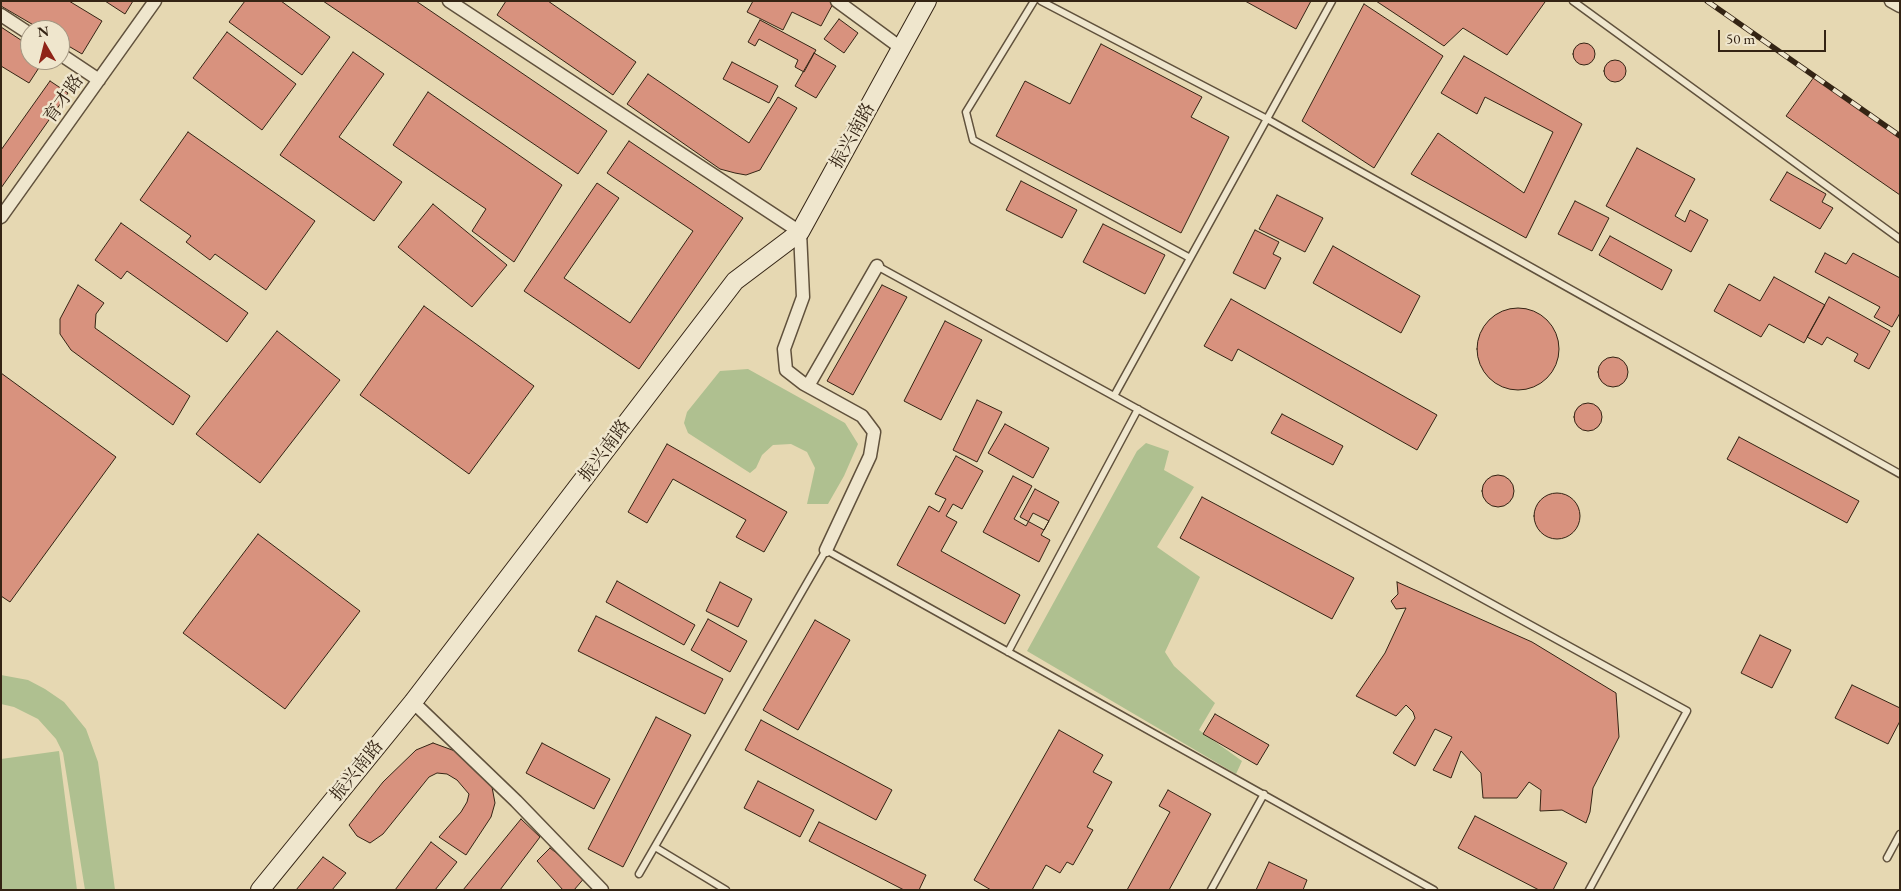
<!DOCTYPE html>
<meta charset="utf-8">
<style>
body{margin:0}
#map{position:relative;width:1901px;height:891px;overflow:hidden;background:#e6d8b2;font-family:"EB Garamond",serif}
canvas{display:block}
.frame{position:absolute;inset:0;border:2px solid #342414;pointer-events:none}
.north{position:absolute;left:20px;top:20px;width:50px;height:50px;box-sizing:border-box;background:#efe6cd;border:1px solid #a49883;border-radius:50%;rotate:352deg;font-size:14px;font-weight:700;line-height:20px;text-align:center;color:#342414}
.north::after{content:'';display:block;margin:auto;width:18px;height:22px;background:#8f2418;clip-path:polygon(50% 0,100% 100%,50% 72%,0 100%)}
.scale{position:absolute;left:1718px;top:30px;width:108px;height:22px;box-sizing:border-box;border:2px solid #342414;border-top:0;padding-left:6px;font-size:15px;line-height:18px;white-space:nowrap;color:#342414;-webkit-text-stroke:4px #efe6cd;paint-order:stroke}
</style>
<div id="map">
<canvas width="1901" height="891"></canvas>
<div class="frame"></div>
<div class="north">N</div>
<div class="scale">50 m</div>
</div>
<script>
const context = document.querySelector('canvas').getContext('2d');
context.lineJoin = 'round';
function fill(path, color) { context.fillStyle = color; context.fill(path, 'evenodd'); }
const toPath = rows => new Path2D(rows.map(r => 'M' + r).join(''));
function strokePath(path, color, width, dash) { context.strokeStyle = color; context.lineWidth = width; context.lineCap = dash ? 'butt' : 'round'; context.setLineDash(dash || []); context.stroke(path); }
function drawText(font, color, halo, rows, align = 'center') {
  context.font = font + ' "EB Garamond","Noto Serif SC",serif'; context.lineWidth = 5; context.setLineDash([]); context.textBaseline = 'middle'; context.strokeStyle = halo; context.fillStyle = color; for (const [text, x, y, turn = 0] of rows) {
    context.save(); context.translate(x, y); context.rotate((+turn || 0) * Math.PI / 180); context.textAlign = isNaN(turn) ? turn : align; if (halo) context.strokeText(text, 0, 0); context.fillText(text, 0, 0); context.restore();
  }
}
fill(toPath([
 [748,369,845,423,858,444,844,476,828,504,807,504,815,468,807,452,791,444,773,445,762,455,756,468,750,473,688,433,684,423,687,412,720,371],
 [1146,443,1169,451,1164,470,1194,487,1157,547,1200,577,1165,652,1174,666,1215,703,1199,730,1242,761,1236,774,1027,651,1137,451],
 [1,675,28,680,45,689,64,702,86,729,98,762,115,890,85,890,63,753,56,739,38,719,14,707,1,704],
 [59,751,77,890,1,890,1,759]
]), '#afc090');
const building = toPath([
 [1,1,69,1,102,21,82,54,60,41,60,30,42,30,1,6,1,1],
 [105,1,133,1,125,14,105,1],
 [245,1,281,1,330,37,302,75,229,22,245,1],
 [323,1,416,1,607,131,578,174,323,1],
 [506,1,548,1,636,62,613,95,497,15,506,1],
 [753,1,833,1,834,2,821,26,792,12,783,30,747,12,753,1],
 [1245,1,1311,1,1296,29,1245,1],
 [1376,1,1544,1,1545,2,1507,55,1463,28,1444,46,1376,1],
 [1364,4,1443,56,1374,168,1302,121,1364,4],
 [839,19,858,33,844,53,824,39,839,19],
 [760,20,816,50,804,72,795,67,798,60,759,39,755,46,748,42,760,20],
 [1,27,30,46,30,60,44,60,29,83,1,66,1,27],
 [227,32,296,84,262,130,193,78,227,32],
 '1573 54a11 11 0 1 1 22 0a11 11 0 1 1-22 0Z',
 [1101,44,1202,97,1191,117,1229,137,1181,233,996,136,1025,81,1070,104,1101,44],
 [353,52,384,74,339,137,402,182,374,221,280,155,353,52],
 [814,53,836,66,816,98,795,86,814,53],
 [1464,56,1582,124,1526,238,1411,174,1438,133,1524,193,1553,132,1485,97,1477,114,1441,93,1464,56],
 '1604 71a11 11 0 1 1 22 0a11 11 0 1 1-22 0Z',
 [732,62,778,86,769,103,723,79,732,62],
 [648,74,749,143,778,97,797,108,760,170,746,175,735,173,720,169,627,104,648,74],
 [1814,77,1900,137,1900,195,1786,116,1814,77],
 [50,81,68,93,1,188,1,150,50,81],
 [428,92,562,185,514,262,472,231,486,209,393,145,428,92],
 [188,132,315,221,266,290,215,254,210,260,186,242,191,236,140,200,188,132],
 [629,141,743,218,639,369,524,291,597,183,619,198,564,278,630,323,693,231,607,173,629,141],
 [1637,148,1695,179,1675,216,1685,222,1690,210,1708,220,1691,252,1606,206,1637,148],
 [1787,172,1826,194,1822,202,1833,208,1820,229,1770,200,1787,172],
 [1021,181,1077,210,1062,238,1006,210,1021,181],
 [1277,195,1323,218,1305,252,1259,229,1277,195],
 [1575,201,1609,218,1592,251,1558,234,1575,201],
 [433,204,507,265,472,307,398,247,433,204],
 [121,223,248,313,227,342,127,271,121,279,95,260,121,223],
 [1103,224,1165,255,1145,294,1083,262,1103,224],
 [1255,230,1279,242,1273,254,1281,258,1265,289,1233,273,1255,230],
 [1610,236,1672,270,1662,290,1599,255,1610,236],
 [1333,246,1420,296,1401,333,1313,283,1333,246],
 [1825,253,1846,264,1853,253,1900,278,1900,313,1892,327,1874,317,1880,307,1815,272,1825,253],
 [1774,277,1825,305,1804,343,1769,324,1761,337,1714,311,1729,284,1760,301,1774,277],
 [78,285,104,303,96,314,95,328,190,396,173,425,71,350,60,334,60,319,78,285],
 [882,285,907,297,853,395,827,381,882,285],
 [1829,297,1890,331,1869,369,1854,361,1858,354,1827,337,1822,345,1807,337,1829,297],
 [1231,299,1437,415,1417,450,1238,349,1232,361,1204,346,1231,299],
 [424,306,534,386,469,474,360,395,424,306],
 '1477 349a41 41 0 1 1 82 0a41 41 0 1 1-82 0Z',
 [945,321,982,340,941,420,904,401,945,321],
 [277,331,340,380,260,483,196,434,277,331],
 '1598 372a15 15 0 1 1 30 0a15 15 0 1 1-30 0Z',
 [1,373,116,457,10,602,1,596,1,373],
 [977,400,1002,412,977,462,953,450,977,400],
 '1574 417a14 14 0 1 1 28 0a14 14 0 1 1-28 0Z',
 [1282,414,1343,446,1333,465,1271,433,1282,414],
 [1005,424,1049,448,1033,478,988,453,1005,424],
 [1739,437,1859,501,1847,523,1727,459,1739,437],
 [667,444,787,512,764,552,736,537,746,520,673,479,647,523,628,512,667,444],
 [956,456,983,471,962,509,953,504,946,516,957,522,941,551,1020,595,1005,624,897,565,929,506,939,512,946,499,935,494,956,456],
 '1482 491a16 16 0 1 1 32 0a16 16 0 1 1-32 0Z',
 [1013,476,1032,486,1014,519,1026,526,1033,513,1049,521,1041,535,1050,540,1039,562,983,532,1013,476],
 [1035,489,1059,502,1044,530,1020,517,1035,489],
 '1534 516a23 23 0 1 1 46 0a23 23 0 1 1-46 0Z',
 [1202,497,1354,578,1332,619,1180,538,1202,497],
 [258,534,360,611,285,709,183,633,258,534],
 [617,581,695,625,684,645,606,602,617,581],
 [720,582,752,599,738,627,706,611,720,582],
 [1397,582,1532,642,1616,693,1619,737,1593,788,1590,812,1586,823,1562,810,1540,811,1541,790,1529,782,1517,798,1483,798,1481,773,1461,751,1451,778,1433,770,1452,737,1435,729,1415,766,1393,753,1415,718,1413,712,1406,705,1396,716,1356,696,1385,653,1406,608,1396,609,1391,601,1398,594,1397,582],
 [596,616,723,679,705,714,578,651,596,616],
 [708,619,747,641,730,672,691,650,708,619],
 [815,620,850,640,798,730,763,710,815,620],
 [1760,635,1791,650,1772,688,1741,673,1760,635],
 [1852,685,1900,708,1900,721,1888,744,1835,718,1852,685],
 [1215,714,1269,745,1257,765,1203,734,1215,714],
 [656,717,691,735,623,867,588,849,656,717],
 [761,720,892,790,876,820,745,750,761,720],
 [1059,730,1103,755,1093,772,1112,782,1087,827,1093,830,1073,865,1067,862,1060,873,1046,865,1032,890,991,890,974,880,1059,730],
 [433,743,466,755,486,775,492,787,495,803,491,817,466,855,439,837,461,812,467,802,469,794,457,780,447,774,437,773,429,777,383,834,370,843,357,836,349,825,383,782,416,750,433,743],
 [542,743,610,779,594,809,526,773,542,743],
 [758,781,814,810,800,837,744,808,758,781],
 [1168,790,1211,814,1169,890,1127,890,1170,812,1159,806,1168,790],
 [1475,816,1567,863,1553,890,1539,890,1458,848,1475,816],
 [521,819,540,837,500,890,463,890,521,819],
 [819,822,926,875,919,890,904,890,809,841,819,822],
 [431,842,457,862,435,890,395,890,431,842],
 [550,848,586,876,574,890,563,890,537,861,550,848],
 [323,857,346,873,332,890,296,890,323,857],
 [1269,862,1307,880,1303,890,1256,890,1269,862]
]);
fill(building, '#d8927e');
strokePath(building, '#342414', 1);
const lane = toPath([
 [1034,1,966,112,973,140,1190,258],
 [1041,1,1267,119,1900,474],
 [1573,1,1900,239],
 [877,266,1687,711,1589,890],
 [1114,396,1332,1],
 [1008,652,1138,409],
 [655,847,726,890],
 [1887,858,1900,834],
 [639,874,826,550,1434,890],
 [1211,890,1264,794]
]);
const street = toPath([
 [449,1,800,232,803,297,784,349,786,370,804,384,862,416,874,432,870,456,826,550],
 [837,1,901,48],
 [1891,1,1900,6],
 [1,15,30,34],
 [60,54,99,80],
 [1,217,155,1],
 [808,386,877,266],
 [413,702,516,801,602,890]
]);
const secondary = toPath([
 [260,890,413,702,735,281,800,232,927,1]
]);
strokePath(lane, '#60513c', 9);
strokePath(street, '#60513c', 15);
strokePath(secondary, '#342414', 20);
strokePath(lane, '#efe6cd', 6);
strokePath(street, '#efe6cd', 12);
strokePath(secondary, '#efe6cd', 18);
const rail = toPath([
 [1707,1,1900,136]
]);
strokePath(rail, '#342414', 5.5);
strokePath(rail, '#efe6cd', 4, [11]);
drawText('18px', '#342414', '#efe6cd', [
 ["育才路",64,99,-55],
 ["振兴南路",853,136,-61],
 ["振兴南路",605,451,-53],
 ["振兴南路",357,771,-51]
]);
</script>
